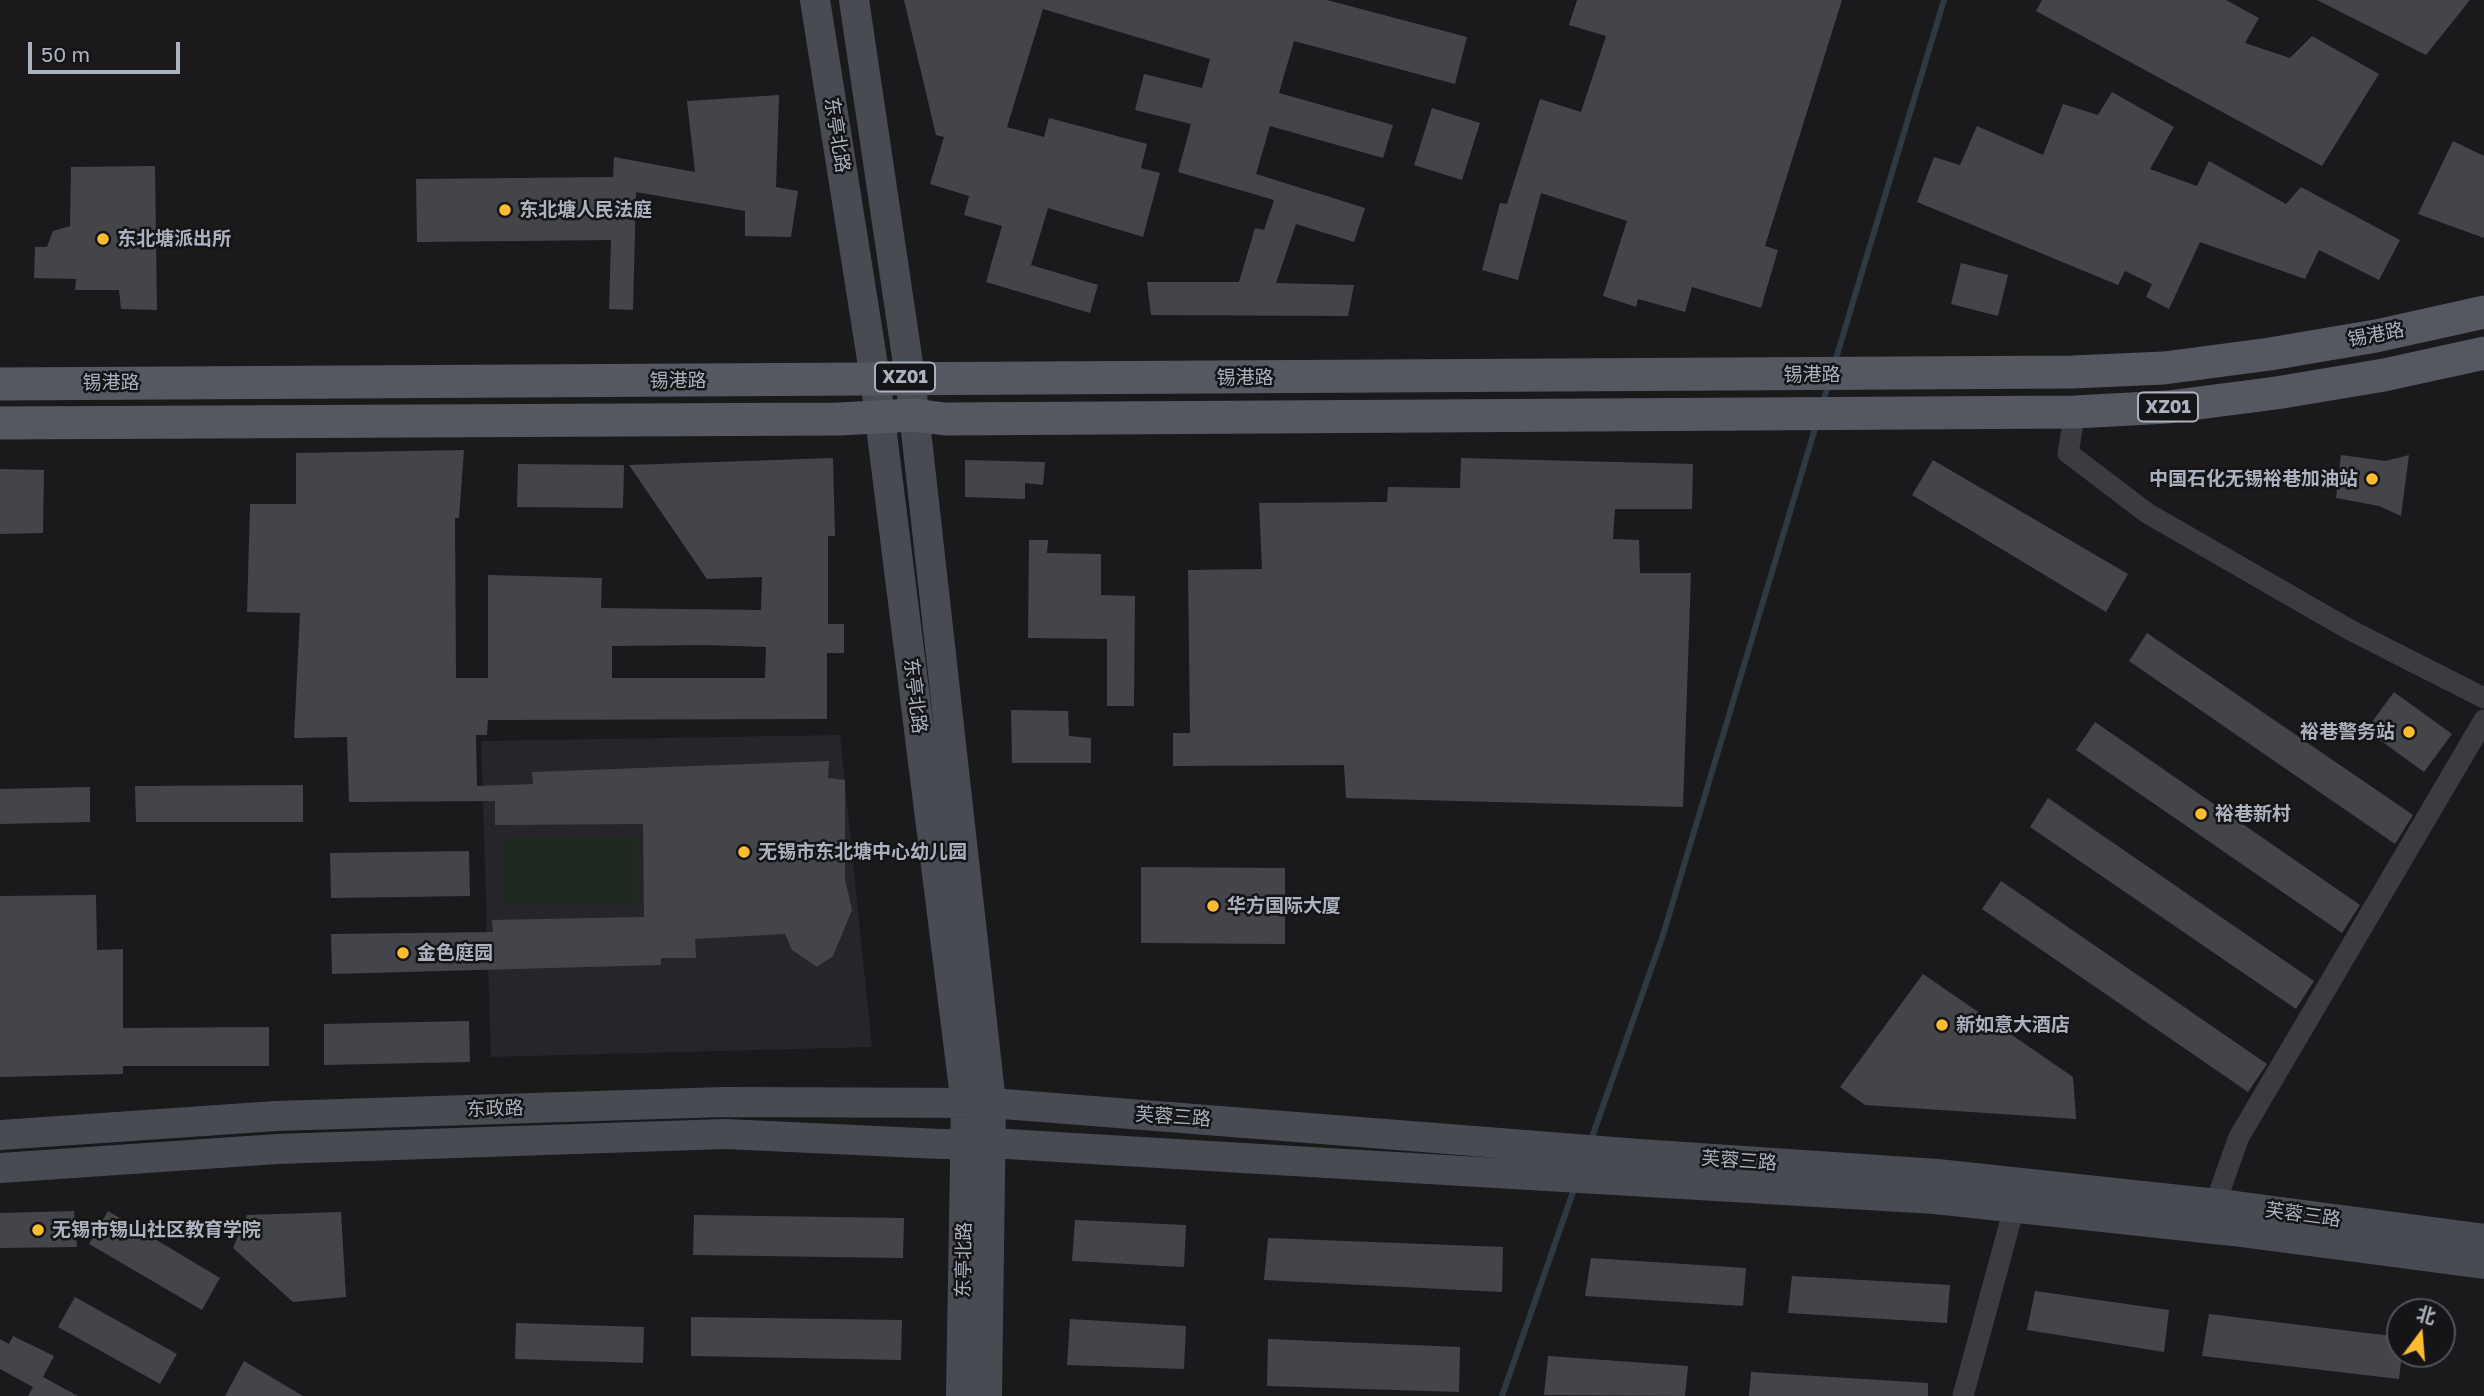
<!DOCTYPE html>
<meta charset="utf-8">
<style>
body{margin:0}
#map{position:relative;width:2484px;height:1396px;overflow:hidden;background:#1a1a1d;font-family:"Golos Text","Noto Sans SC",sans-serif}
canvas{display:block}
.north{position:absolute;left:2386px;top:1298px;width:70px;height:70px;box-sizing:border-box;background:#151518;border:2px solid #51535a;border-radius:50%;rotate:16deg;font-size:19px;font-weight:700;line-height:28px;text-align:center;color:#abb1bd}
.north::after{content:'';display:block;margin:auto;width:24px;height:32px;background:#ffbc2f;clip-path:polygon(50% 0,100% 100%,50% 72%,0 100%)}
.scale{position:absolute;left:28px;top:42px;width:152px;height:32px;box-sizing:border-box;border:4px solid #abb1bd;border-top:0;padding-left:9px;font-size:21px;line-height:24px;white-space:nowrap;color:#abb1bd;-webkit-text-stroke:5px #151518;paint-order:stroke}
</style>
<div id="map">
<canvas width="2484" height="1396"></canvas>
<div class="north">北</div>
<div class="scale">50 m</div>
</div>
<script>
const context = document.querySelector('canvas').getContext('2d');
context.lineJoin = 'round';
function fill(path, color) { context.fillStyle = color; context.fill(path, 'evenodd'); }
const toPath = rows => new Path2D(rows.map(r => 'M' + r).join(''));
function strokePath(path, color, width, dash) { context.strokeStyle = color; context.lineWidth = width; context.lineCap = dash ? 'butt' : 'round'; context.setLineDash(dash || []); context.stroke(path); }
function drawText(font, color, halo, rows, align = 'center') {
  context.font = font + ' "Golos Text","Noto Sans SC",sans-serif'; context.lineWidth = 5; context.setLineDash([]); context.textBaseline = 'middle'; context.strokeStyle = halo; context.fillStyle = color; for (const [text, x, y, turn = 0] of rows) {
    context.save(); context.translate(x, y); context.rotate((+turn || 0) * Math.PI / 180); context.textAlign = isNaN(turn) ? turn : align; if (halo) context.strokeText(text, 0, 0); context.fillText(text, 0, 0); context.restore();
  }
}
fill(toPath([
 [840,735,872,1047,491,1057,481,741]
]), '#26262a');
fill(toPath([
 [503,837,639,837,639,905,503,905]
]), '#1f2821');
strokePath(toPath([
 [1834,365,1944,0],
 [1822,405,1829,382],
 [1590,1143,1663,935,1817,422],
 [1502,1396,1575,1186]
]), '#2e3942', 6);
fill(toPath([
 [904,0,1327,0,1467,37,1455,84,1294,41,1279,93,1393,125,1383,158,1270,126,1256,174,1365,208,1354,242,1296,224,1276,283,1354,285,1348,316,1151,315,1147,282,1239,282,1255,228,1264,230,1274,200,1178,172,1191,124,1135,110,1144,74,1202,88,1210,59,1043,9,1007,127,1044,137,1049,118,1147,144,1141,168,1160,173,1143,237,1048,208,1031,265,1098,285,1090,313,986,282,1002,226,964,215,969,196,930,184,944,137,936,135],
 [1577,0,1842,0,1765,246,1778,250,1761,308,1692,287,1685,312,1638,299,1636,307,1603,296,1627,221,1541,193,1518,280,1482,270,1500,203,1507,204,1540,99,1581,112,1606,36,1569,25],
 [2042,0,2226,0,2259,18,2245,43,2290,58,2312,36,2379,74,2322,166,2036,11],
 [2317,0,2470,0,2426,55],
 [2112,92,2174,127,2150,169,2197,186,2209,161,2286,204,2301,187,2400,240,2379,280,2319,250,2305,279,2200,242,2169,309,2146,297,2152,284,2125,271,2118,285,1917,202,1934,157,1960,165,1977,126,2043,155,2063,104,2098,115],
 [779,95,776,187,798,191,791,237,745,236,745,211,636,192,633,310,609,309,611,240,417,242,416,179,613,177,614,157,695,172,687,101],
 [1432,108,1480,123,1462,180,1414,165],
 [2453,141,2484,156,2484,238,2418,214],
 [155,166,157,310,121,309,119,290,75,290,76,279,34,278,35,247,47,247,53,231,70,226,71,167],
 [1961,263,2008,275,1998,316,1951,304],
 [464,450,459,518,455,518,456,678,488,678,488,575,602,578,601,608,761,610,762,577,707,579,629,465,833,458,835,536,828,536,828,624,844,624,844,653,827,653,827,719,488,720,487,735,476,735,477,786,533,784,532,772,829,761,828,778,845,780,845,879,852,910,833,956,817,967,792,950,785,934,695,939,696,958,661,958,661,965,332,974,331,934,493,932,492,920,644,917,643,824,495,825,495,801,349,802,347,737,294,738,300,613,247,612,250,504,296,504,296,453],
 [705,645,766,647,765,678,612,678,612,646],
 [2341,455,2385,461,2409,455,2401,516,2379,506,2336,498],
 [1461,458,1693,464,1692,509,1615,509,1613,539,1639,540,1640,573,1691,573,1683,807,1346,798,1344,765,1173,766,1173,733,1190,733,1188,570,1262,569,1259,503,1387,502,1388,487,1460,488],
 [965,460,1045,462,1043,485,1025,483,1025,499,965,497],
 [1933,460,2128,574,2106,612,1912,495],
 [518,464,624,465,623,508,517,507],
 [0,469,44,470,43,533,0,534],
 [1029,540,1048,540,1047,553,1101,554,1101,595,1135,596,1134,706,1107,706,1107,639,1028,638],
 [2147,633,2413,815,2395,844,2129,661],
 [2394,692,2452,734,2424,772,2366,730],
 [1011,710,1068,711,1069,736,1091,738,1091,763,1012,763],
 [2095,722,2360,905,2342,933,2076,750],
 [303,785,303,822,136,822,135,786],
 [90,787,90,822,0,824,0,789],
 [2048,798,2314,981,2296,1009,2030,827],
 [469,851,470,896,331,898,330,853],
 [1141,867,1285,868,1285,944,1141,943],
 [2001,881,2267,1064,2248,1092,1982,909],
 [96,895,97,950,123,949,123,1028,269,1027,269,1066,123,1066,123,1074,0,1077,0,896],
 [1923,974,2073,1077,2076,1119,1865,1105,1840,1087],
 [469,1021,470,1062,324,1065,324,1024],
 [74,1211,77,1247,0,1248,0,1213],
 [108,1211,220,1278,202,1310,89,1244],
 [341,1212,346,1297,293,1302,233,1248,247,1215],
 [694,1215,904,1218,903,1258,693,1255],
 [1075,1220,1186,1225,1184,1267,1072,1261],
 [1268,1238,1503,1247,1502,1292,1264,1280],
 [1591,1258,1746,1268,1743,1306,1585,1296],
 [1792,1276,1950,1285,1947,1323,1788,1313],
 [2035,1291,2169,1310,2164,1352,2027,1330],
 [75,1297,177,1354,160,1384,58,1327],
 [2209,1314,2400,1337,2402,1354,2399,1379,2202,1356],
 [691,1317,902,1320,901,1360,691,1356],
 [1070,1319,1186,1326,1184,1369,1067,1365],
 [516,1323,644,1327,643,1363,515,1359],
 [13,1336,54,1356,43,1377,78,1396,28,1396,33,1387,0,1369,0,1339,9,1344],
 [1268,1339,1460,1347,1459,1392,1267,1386],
 [1548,1356,1688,1366,1685,1396,1544,1395],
 [244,1361,303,1396,225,1396],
 [1751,1372,1928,1383,1928,1396,1749,1396]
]), '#44454a');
strokePath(toPath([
 [2075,412,2068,453,2147,513,2350,630,2484,698],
 [2215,1204,2239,1137,2484,720],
 [1963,1396,2014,1208]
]), '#3a3c42', 21);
strokePath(toPath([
 [815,0,875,378,966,1105,961,1396],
 [854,0,910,377,991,1103,987,1396],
 [0,1135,276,1116,724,1102,991,1103,1639,1154,1937,1174,2236,1206,2484,1239],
 [0,1168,277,1149,725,1134,941,1144,990,1143,1935,1199,2233,1231,2484,1264]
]), '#484b52', 30);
strokePath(toPath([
 [0,384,2073,372,2164,368,2270,354,2376,336,2484,312],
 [0,423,839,419,914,415,945,419,2075,412,2168,407,2276,393,2384,375,2484,353]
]), '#565861', 33);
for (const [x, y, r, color] of [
 [505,210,7,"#ffbc2f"],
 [103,239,7,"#ffbc2f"],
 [2372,479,7,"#ffbc2f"],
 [2409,732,7,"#ffbc2f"],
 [2201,814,7,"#ffbc2f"],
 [744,852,7,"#ffbc2f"],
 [1213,906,7,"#ffbc2f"],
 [403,953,7,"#ffbc2f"],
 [1942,1025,7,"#ffbc2f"],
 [38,1230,7,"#ffbc2f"]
]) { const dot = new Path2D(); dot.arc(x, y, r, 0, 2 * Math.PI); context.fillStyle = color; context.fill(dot); strokePath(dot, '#151518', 2.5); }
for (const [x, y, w] of [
 [905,377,60],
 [2168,407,60]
]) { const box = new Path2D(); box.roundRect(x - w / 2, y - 14.5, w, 29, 5); context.fillStyle = '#151518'; context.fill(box); strokePath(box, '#abb1bd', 2); }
drawText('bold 18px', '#abb1bd', null, [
 ["XZ01",905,377],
 ["XZ01",2168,407]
]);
drawText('19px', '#abb1bd', '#151518', [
 ["东亭北路",837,135,81],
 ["锡港路",2376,335,-11],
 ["锡港路",1812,375],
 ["锡港路",1245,378],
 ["锡港路",678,381],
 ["锡港路",111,383],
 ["东亭北路",915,696,83],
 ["东政路",495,1109,-2],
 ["芙蓉三路",1173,1117,4],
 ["芙蓉三路",1739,1161,4],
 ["芙蓉三路",2303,1215,8],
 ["东亭北路",964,1260,-89]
]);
drawText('bold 19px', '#abb1bd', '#151518', [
 ["东北塘人民法庭",519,210],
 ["东北塘派出所",117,239],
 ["中国石化无锡裕巷加油站",2358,479,"right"],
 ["裕巷警务站",2395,732,"right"],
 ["裕巷新村",2215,814],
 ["无锡市东北塘中心幼儿园",758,852],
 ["华方国际大厦",1227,906],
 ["金色庭园",417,953],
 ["新如意大酒店",1956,1025],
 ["无锡市锡山社区教育学院",52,1230]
], 'left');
</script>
